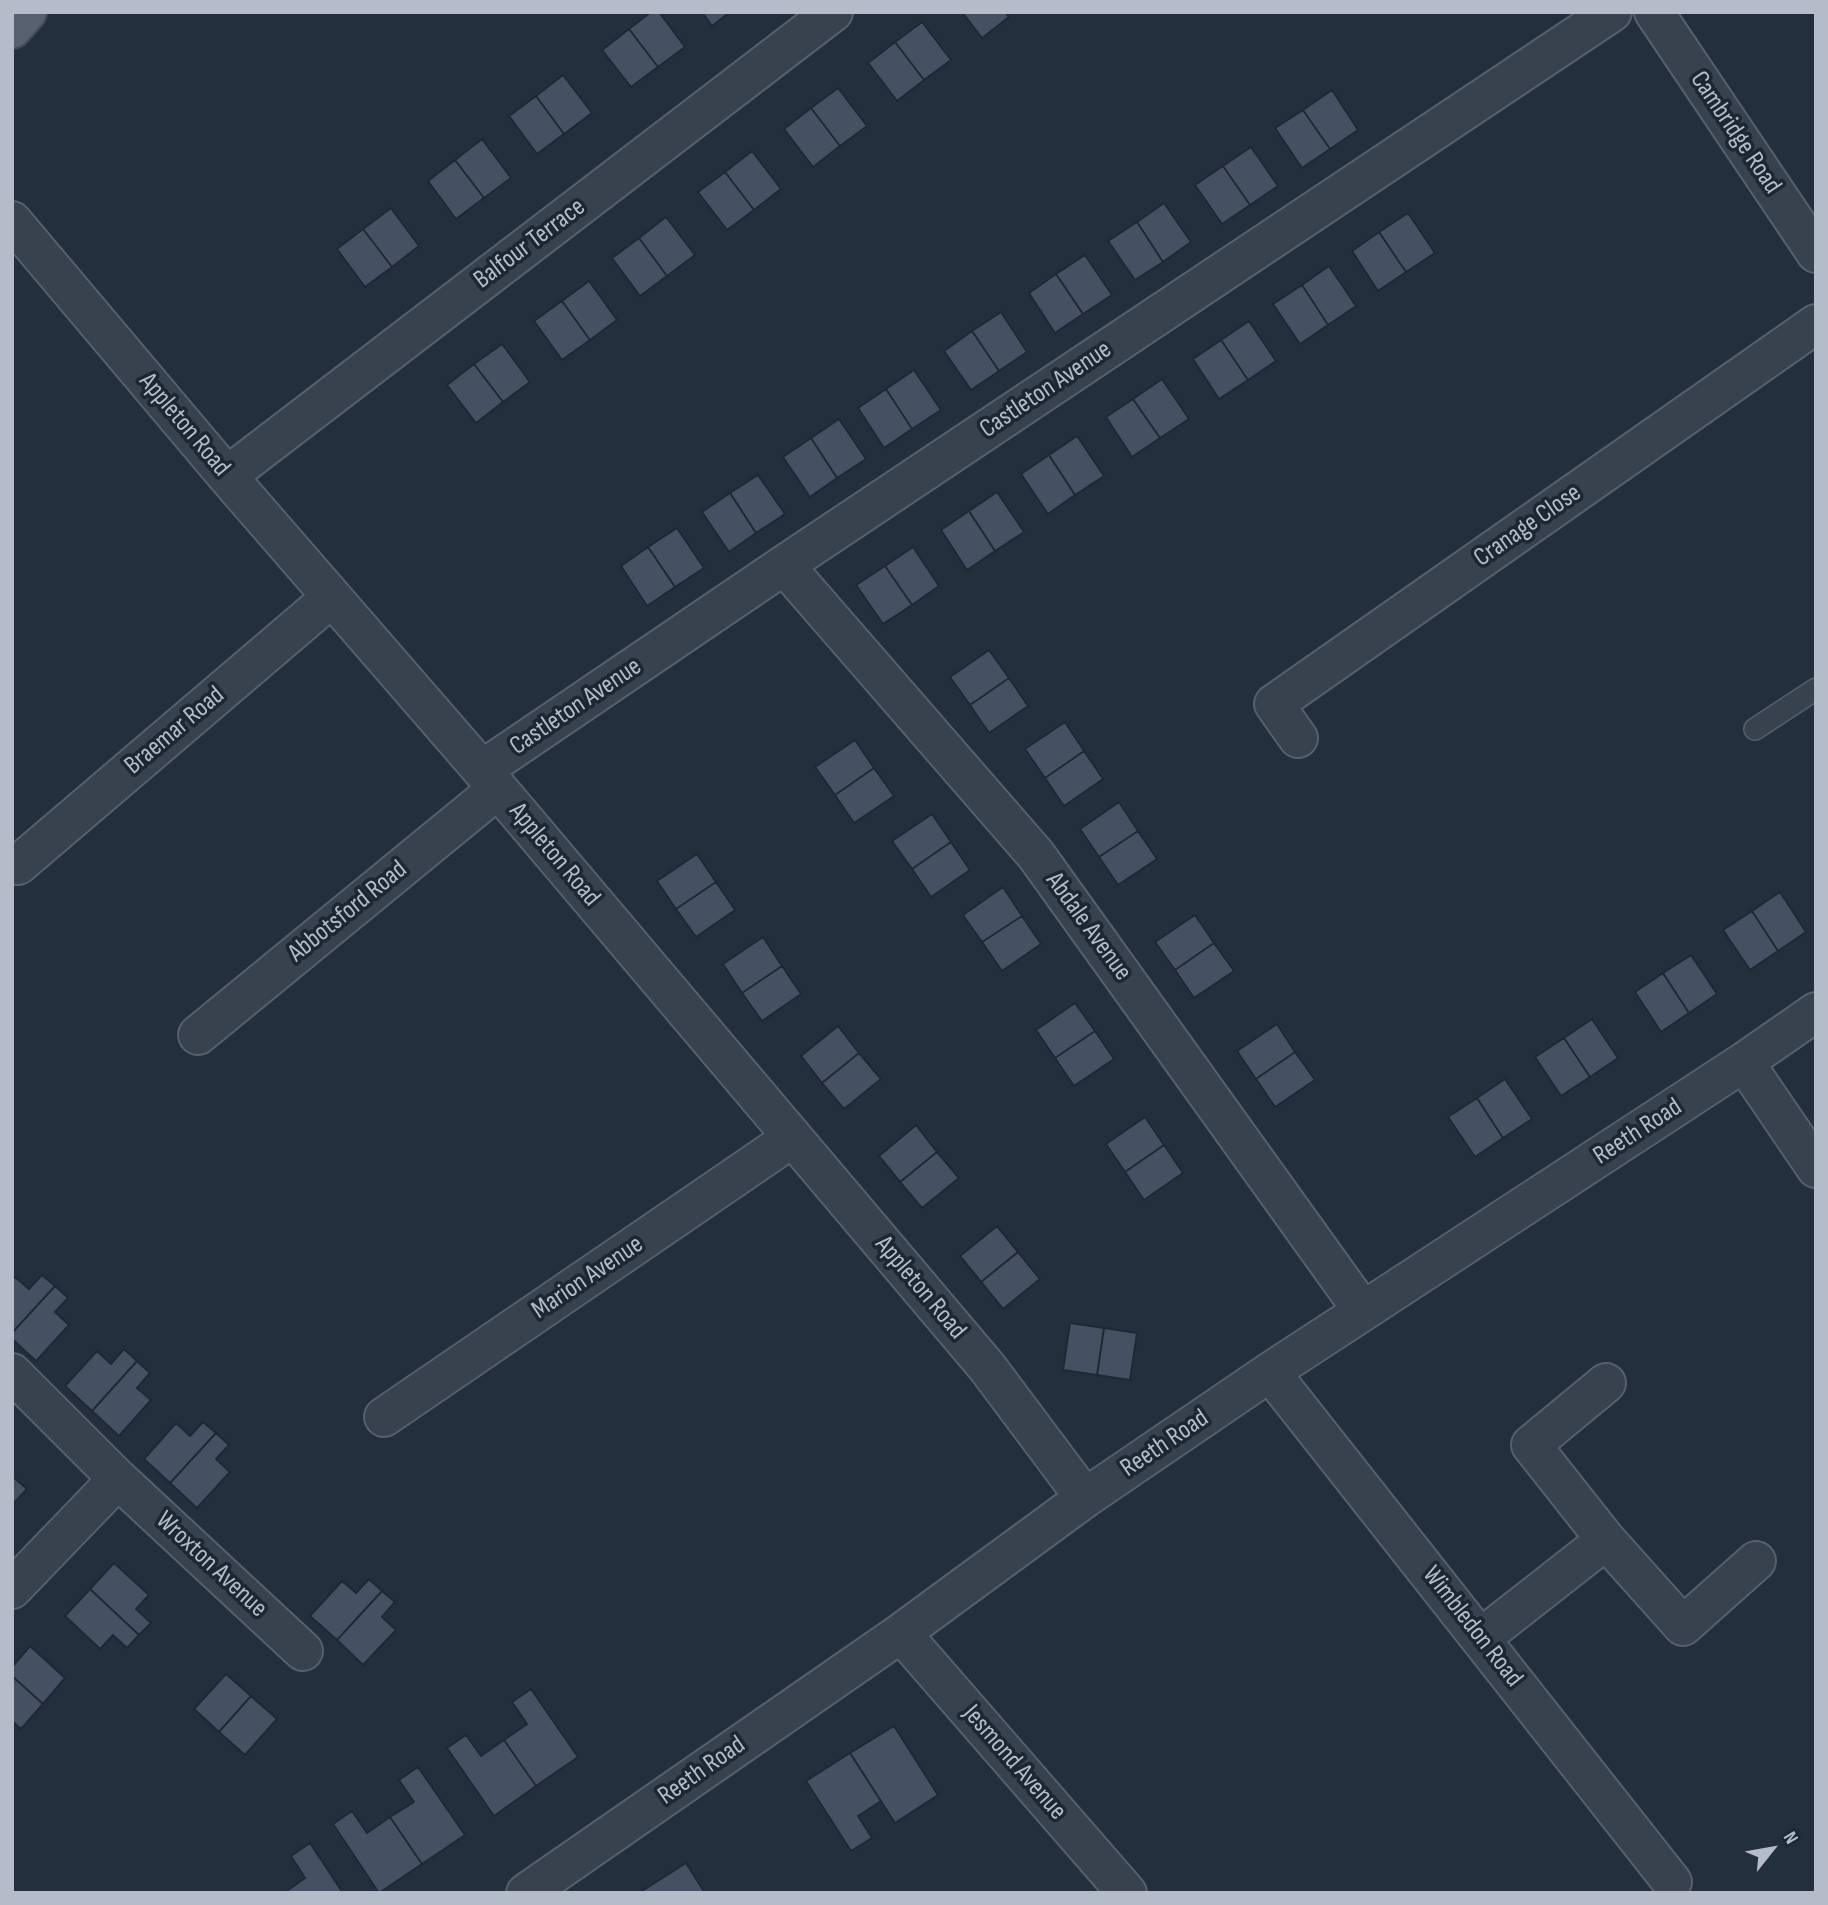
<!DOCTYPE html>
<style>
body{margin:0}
#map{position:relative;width:1828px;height:1905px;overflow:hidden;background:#242f3e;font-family:"Sofia Sans Condensed",sans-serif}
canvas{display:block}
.frame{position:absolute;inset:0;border:14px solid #b4bcc9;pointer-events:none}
.north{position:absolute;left:1737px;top:1814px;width:70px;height:70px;-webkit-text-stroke:5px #1d2633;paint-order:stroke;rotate:59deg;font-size:19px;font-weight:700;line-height:28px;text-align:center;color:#b4bcc9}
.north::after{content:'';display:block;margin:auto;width:24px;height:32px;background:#b4bcc9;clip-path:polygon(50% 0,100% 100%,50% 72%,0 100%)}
</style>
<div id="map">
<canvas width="1828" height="1905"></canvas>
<div class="frame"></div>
<div class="north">N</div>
</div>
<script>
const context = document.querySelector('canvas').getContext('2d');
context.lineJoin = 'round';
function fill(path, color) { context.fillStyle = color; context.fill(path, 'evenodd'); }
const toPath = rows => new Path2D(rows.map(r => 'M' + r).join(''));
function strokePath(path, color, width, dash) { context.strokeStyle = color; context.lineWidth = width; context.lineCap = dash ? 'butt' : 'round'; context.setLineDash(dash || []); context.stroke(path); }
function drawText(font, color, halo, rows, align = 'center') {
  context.font = font + ' "Sofia Sans Condensed",sans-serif'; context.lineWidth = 7; context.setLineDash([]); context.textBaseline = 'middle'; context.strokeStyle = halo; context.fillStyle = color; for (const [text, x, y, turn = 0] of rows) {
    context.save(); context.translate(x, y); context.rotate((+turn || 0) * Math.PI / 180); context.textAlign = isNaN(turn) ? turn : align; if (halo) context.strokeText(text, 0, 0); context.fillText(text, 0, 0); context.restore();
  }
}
const building = toPath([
 [651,12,659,12,685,47,658,67,629,29,651,12],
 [702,12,730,12,712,26,702,12],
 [962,12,1005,12,1009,17,982,38,962,12],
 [922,22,951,60,924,80,895,42,922,22],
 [629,29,658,67,631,87,602,50,629,29],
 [895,42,924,80,897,101,868,63,895,42],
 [563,75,592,113,564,134,536,96,563,75],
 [838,88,867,126,840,146,811,108,838,88],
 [1332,90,1358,130,1330,149,1303,110,1332,90],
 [536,96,564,134,537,154,509,116,536,96],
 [811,108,840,146,813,167,784,129,811,108],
 [1303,110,1330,149,1302,168,1275,128,1303,110],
 [482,139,511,178,484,198,455,160,482,139],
 [1251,147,1278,186,1250,205,1223,166,1251,147],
 [752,151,781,189,754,210,725,172,752,151],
 [455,160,484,198,456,219,428,181,455,160],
 [1223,166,1250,205,1222,224,1195,185,1223,166],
 [725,172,754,210,727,230,698,192,725,172],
 [1164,203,1191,242,1163,262,1137,222,1164,203],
 [391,208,419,246,392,267,363,229,391,208],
 [1408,213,1435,253,1406,272,1379,232,1408,213],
 [666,217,695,255,667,276,639,238,666,217],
 [1137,222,1163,262,1135,280,1108,241,1137,222],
 [363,229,392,267,365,287,337,249,363,229],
 [1379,232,1406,272,1378,291,1352,251,1379,232],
 [639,238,667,276,640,296,612,258,639,238],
 [1085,255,1112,295,1083,314,1056,274,1085,255],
 [1329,266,1356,306,1328,325,1302,285,1329,266],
 [1056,274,1083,314,1055,333,1029,293,1056,274],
 [589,281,617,320,590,340,562,301,589,281],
 [1302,285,1328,325,1300,344,1273,304,1302,285],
 [562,301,590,340,562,360,534,321,562,301],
 [1001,312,1027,352,999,371,972,331,1001,312],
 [1249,321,1276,361,1248,380,1221,340,1249,321],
 [972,331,999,371,971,390,944,351,972,331],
 [1221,340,1248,380,1219,399,1193,359,1221,340],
 [502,344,530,382,503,402,474,364,502,344],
 [474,364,503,402,476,423,447,385,474,364],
 [914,370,941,410,912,429,886,389,914,370],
 [1162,379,1189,419,1160,438,1133,399,1162,379],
 [886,389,912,429,884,448,858,408,886,389],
 [1133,399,1160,438,1132,457,1106,417,1133,399],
 [839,419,866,459,837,478,811,438,839,419],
 [1077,436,1104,476,1075,495,1049,455,1077,436],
 [811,438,837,478,810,497,783,457,811,438],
 [1049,455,1075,495,1048,514,1021,474,1049,455],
 [758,475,785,514,756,533,730,493,758,475],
 [997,492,1024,532,995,551,969,511,997,492],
 [730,493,756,533,729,552,702,512,730,493],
 [969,511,995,551,967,570,941,530,969,511],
 [677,528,704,568,675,587,648,547,677,528],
 [648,547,675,587,647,606,621,566,648,547],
 [913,547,939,586,912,605,885,566,913,547],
 [885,566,912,605,883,624,856,585,885,566],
 [989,650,1009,678,970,705,950,677,989,650],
 [1009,678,1028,706,989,733,970,705,1009,678],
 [1065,722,1084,751,1045,778,1025,749,1065,722],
 [855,740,874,768,835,795,815,767,855,740],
 [1084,751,1103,779,1064,806,1045,778,1084,751],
 [874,768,894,796,854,823,835,795,874,768],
 [1119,802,1138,831,1099,857,1080,829,1119,802],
 [932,814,951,842,912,869,892,841,932,814],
 [1138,831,1157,859,1118,885,1099,857,1138,831],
 [951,842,970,870,931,897,912,869,951,842],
 [697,854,716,882,676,909,657,881,697,854],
 [716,882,735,910,696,937,676,909,716,882],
 [1003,887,1022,916,982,942,963,915,1003,887],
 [1780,892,1806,932,1778,951,1752,911,1780,892],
 [1752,911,1778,951,1750,970,1723,930,1752,911],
 [1195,915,1214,943,1175,970,1155,942,1195,915],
 [1022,916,1041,944,1002,971,982,942,1022,916],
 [763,937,782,966,742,993,723,964,763,937],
 [1214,943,1234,971,1194,998,1175,970,1214,943],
 [1691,955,1717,994,1689,1013,1663,973,1691,955],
 [782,966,801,994,762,1021,742,993,782,966],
 [1663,973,1689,1013,1661,1032,1635,992,1663,973],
 [1075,1003,1095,1031,1055,1058,1036,1030,1075,1003],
 [1592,1019,1618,1058,1590,1077,1564,1038,1592,1019],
 [1277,1024,1295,1052,1256,1079,1237,1051,1277,1024],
 [838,1026,859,1053,822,1083,801,1056,838,1026],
 [1095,1031,1114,1059,1074,1086,1055,1058,1095,1031],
 [1564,1038,1590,1077,1561,1096,1535,1057,1564,1038],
 [1295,1052,1315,1080,1275,1107,1256,1079,1295,1052],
 [859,1053,881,1079,844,1109,822,1083,859,1053],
 [1505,1079,1532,1119,1503,1138,1477,1098,1505,1079],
 [1477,1098,1503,1138,1475,1157,1448,1117,1477,1098],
 [1145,1117,1164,1145,1125,1172,1106,1144,1145,1117],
 [916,1125,937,1152,900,1182,879,1156,916,1125],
 [1164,1145,1183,1173,1144,1200,1125,1172,1164,1145],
 [937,1152,959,1178,922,1208,900,1182,937,1152],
 [997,1226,1018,1252,981,1282,960,1256,997,1226],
 [1018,1252,1040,1279,1003,1309,981,1282,1018,1252],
 [42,1275,55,1286,12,1333,12,1280,15,1277,29,1289,42,1275],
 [55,1286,68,1298,55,1312,69,1325,36,1361,12,1339,12,1333,55,1286],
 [1070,1323,1104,1328,1097,1375,1063,1370,1070,1323],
 [1104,1328,1137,1333,1130,1380,1097,1375,1104,1328],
 [124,1349,137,1361,92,1411,65,1386,97,1351,111,1364,124,1349],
 [137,1361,150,1373,137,1388,151,1400,119,1436,92,1411,137,1361],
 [203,1422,216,1433,170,1483,144,1459,176,1423,190,1436,203,1422],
 [216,1433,229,1445,216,1459,230,1472,197,1508,170,1483,216,1433],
 [12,1476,27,1489,12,1505,12,1476],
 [114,1563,149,1595,136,1609,151,1623,139,1635,90,1589,114,1563],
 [369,1579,382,1591,337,1640,310,1616,342,1581,356,1593,369,1579],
 [90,1589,139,1635,127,1648,113,1635,100,1649,65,1616,90,1589],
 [382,1591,395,1602,382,1617,396,1630,363,1665,337,1640,382,1591],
 [30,1646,65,1678,43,1704,12,1676,12,1667,30,1646],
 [226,1674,251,1696,219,1732,194,1709,226,1674],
 [12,1676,43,1704,21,1729,12,1721,12,1676],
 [531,1689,578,1757,536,1786,504,1740,527,1724,512,1702,531,1689],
 [251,1696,277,1719,245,1755,219,1732,251,1696],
 [894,1726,938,1795,895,1823,850,1753,894,1726],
 [466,1735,481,1756,504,1740,536,1786,494,1816,447,1748,466,1735],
 [850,1753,881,1801,858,1816,872,1838,851,1851,806,1781,850,1753],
 [418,1767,465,1835,422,1864,390,1817,414,1802,399,1780,418,1767],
 [352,1811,367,1833,390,1817,422,1864,379,1893,333,1824,352,1811],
 [310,1843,343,1893,284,1893,305,1878,291,1856,310,1843],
 [686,1863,705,1893,643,1893,642,1891,686,1863]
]);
fill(building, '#455162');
strokePath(building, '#1f2835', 2);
const lane = toPath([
 [1755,729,1816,689]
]);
const street = toPath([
 [1654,12,1816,253],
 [12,221,227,476,482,770,987,1367,1085,1498],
 [227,476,833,12],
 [784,565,1036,855,1363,1311],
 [1298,738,1274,704,1816,324],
 [482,770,784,565,1612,12],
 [18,865,332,597],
 [198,1035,498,789],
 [1744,1062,1816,1168],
 [1270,1372,1672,1882],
 [12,1373,118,1479,303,1651],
 [1606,1383,1531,1445,1606,1540,1683,1626,1756,1561],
 [384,1417,792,1138],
 [12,1589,118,1479],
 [901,1633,1127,1893],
 [1481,1638,1606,1540],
 [526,1893,901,1633,1085,1498,1270,1372,1744,1062,1816,1012]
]);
const primary = toPath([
 [12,29,27,12]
]);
strokePath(lane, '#565f6c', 24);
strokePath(street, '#565f6c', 42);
strokePath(primary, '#414a57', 42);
strokePath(lane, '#38414e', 21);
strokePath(street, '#38414e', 38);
strokePath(primary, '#56606e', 38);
drawText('26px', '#b4bcc9', '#1d2633', [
 ["Cambridge Road",1735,133,56],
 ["Balfour Terrace",530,244,-37],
 ["Castleton Avenue",1046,390,-34],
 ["Appleton Road",184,425,50],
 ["Cranage Close",1528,526,-35],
 ["Castleton Avenue",576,707,-34],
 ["Braemar Road",175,731,-40],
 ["Appleton Road",554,855,50],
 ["Abbotsford Road",348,912,-39],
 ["Abdale Avenue",1088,927,54],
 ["Reeth Road",1638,1132,-33],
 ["Marion Avenue",588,1278,-34],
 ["Appleton Road",920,1288,50],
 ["Reeth Road",1165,1444,-34],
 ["Wroxton Avenue",211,1565,43],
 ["Wimbledon Road",1472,1627,52],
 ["Jesmond Avenue",1014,1763,49],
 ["Reeth Road",702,1771,-35]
]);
</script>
